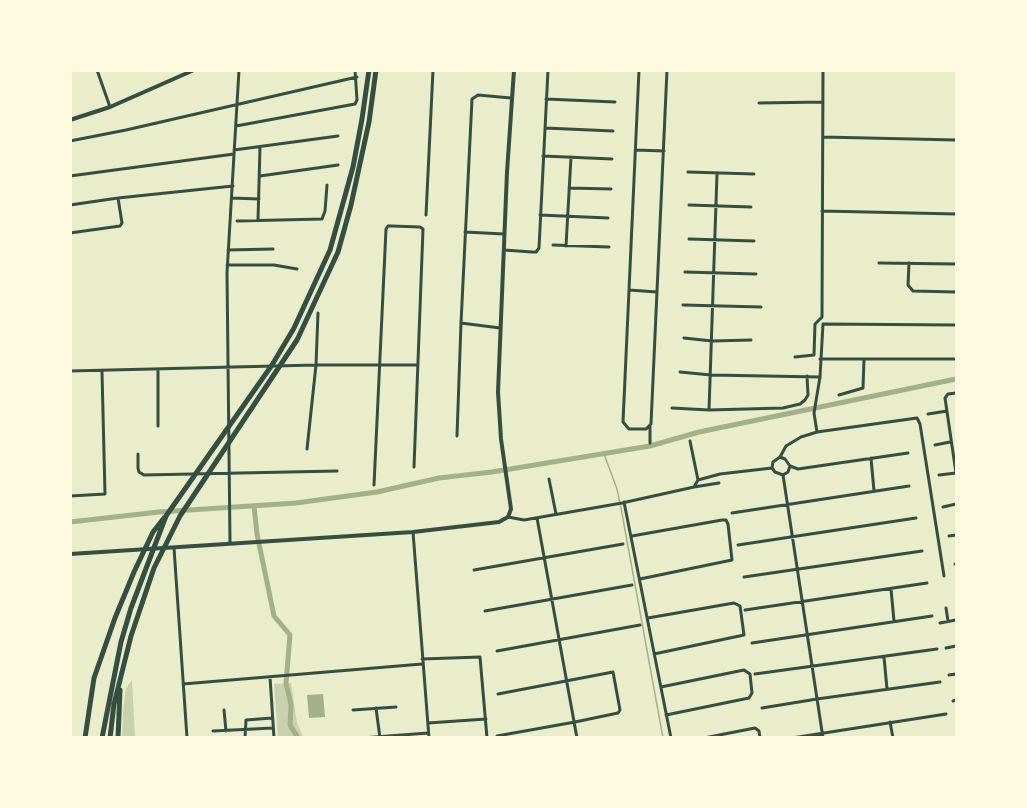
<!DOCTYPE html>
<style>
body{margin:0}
#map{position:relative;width:1027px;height:808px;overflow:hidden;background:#e9edc9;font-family:"Fira Sans Condensed",sans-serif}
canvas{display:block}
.frame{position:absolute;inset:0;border:72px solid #fefae0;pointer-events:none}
</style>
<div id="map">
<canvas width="1027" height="808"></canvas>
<div class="frame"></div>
</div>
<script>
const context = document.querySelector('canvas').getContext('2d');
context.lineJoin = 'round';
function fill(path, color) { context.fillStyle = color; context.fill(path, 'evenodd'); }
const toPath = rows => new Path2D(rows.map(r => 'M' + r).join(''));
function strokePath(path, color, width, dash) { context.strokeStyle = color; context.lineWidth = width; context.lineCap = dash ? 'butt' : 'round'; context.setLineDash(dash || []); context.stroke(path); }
fill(toPath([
 [132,680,135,737,122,737,123,710,126,688],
 [291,683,297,723,303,737,278,737,274,684]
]), '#cad2ad');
fill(toPath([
 [323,694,325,717,309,718,307,695]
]), '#a3b18a');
strokePath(toPath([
 [604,454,617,489,621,508,663,738]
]), '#a3b18a', 1.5);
strokePath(toPath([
 [254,506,257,534,274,616,290,635,286,683,291,705,290,725,298,738],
 [70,522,159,512,296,503,377,492,439,478,492,472,650,446,699,432,956,379]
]), '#a3b18a', 5);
strokePath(toPath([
 [97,70,110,107],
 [639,70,623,422,629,429,646,429,651,424,667,70],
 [546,99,615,102],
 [759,103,823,102],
 [236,126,355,104,357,100,355,70],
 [545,128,613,131],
 [823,137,956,140],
 [70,141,126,130,357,77],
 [234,150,338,136],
 [636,150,664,151],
 [543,156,612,159],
 [688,172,754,174],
 [70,176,234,154],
 [260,176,338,165],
 [569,188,611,189],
 [232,198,259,199],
 [70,205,118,198,233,186],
 [689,205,751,207],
 [822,211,956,214],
 [426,215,433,70],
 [540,215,608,218],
 [258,220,260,147],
 [237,221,322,219,325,211,327,185],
 [465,232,504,234],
 [70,233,120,226,122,223,118,198],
 [689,239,754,241],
 [553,245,609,247],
 [566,246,571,157],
 [228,250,273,249],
 [504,250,532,252,536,252,539,248,548,70],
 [879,263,956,264],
 [909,263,908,285,913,291,956,292],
 [227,265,274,265,297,269],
 [685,272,756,274],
 [629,290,657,292],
 [683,305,761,307],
 [318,313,316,365,417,365],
 [461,323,472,99,478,95,511,98],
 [684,338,712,341,751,340],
 [795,357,814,355,815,324,822,317,823,70],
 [820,359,954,359],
 [158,370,158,426],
 [70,371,316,365,307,449],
 [680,372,711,375,820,377],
 [956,393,948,394,945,398,956,473],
 [839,395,863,388,864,359],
 [672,408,709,410,783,408,800,404,805,400,808,395,807,376],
 [709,410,717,174],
 [928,414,947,411],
 [650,427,650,443],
 [817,432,814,413,820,377,823,324,956,325],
 [457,436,461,323,500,328],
 [690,441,698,480],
 [935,445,950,442],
 [138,454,138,468,139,472,144,475,337,471],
 [780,457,785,459,790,466,798,469,908,453],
 [871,458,874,491],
 [772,468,773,462,780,457,786,446,801,437,817,432,917,418,920,424,944,576],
 [772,468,775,472,783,475],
 [783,475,823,738],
 [783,475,788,472,790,466],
 [939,475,956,473],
 [549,479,556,514],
 [374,485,386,229,388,226,392,226,420,227,423,229,414,467],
 [694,487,719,483],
 [70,496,105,494,102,372],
 [624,502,671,738],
 [943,507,956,504],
 [732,513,909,486],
 [508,517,524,520,622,503,694,487,698,480,720,474,772,468],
 [537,518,577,738],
 [413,532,429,738],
 [632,536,722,520,726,520,728,524,732,560,640,579],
 [949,536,956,535],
 [230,543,227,273,239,70],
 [738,545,916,518],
 [174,548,187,738],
 [955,564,956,564],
 [474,570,623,544],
 [744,577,922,551],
 [891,589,894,621],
 [946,608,948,621],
 [745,610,927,583],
 [485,611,632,585],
 [648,618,734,603,740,606,744,635,654,654],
 [940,623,956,620],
 [752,643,932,616],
 [946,648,956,646],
 [497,651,640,625],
 [884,657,887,689],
 [422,659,480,657,487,738],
 [755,674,937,649],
 [949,675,956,674],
 [270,677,274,738],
 [183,684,422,664],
 [661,687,744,670,750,674,752,693,749,698,666,715],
 [953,701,956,700],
 [376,708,380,738],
 [762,708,817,699,940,682],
 [224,710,226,731],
 [353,710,396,707],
 [890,722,893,738],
 [428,723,486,719],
 [213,731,273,728],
 [497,736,575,722,618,713,620,710,613,672,498,694],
 [245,738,246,720,272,718],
 [362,738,428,733],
 [704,738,755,728,759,731,760,738],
 [792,738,946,714]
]), '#344e41', 3);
strokePath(toPath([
 [70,120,110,107,194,70]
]), '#344e41', 4);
strokePath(toPath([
 [70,554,413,532,499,522,508,517,511,509,501,439,498,392,507,172,514,70]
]), '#344e41', 4);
strokePath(toPath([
 [85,738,94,678,115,618,134,572,153,532,164,518],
 [102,738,121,642,131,608,166,516,272,365,294,328,330,250,353,167,362,119,369,70],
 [110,738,114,704,131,636,154,568,180,516,297,340,338,252,351,205,369,122,376,70],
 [118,738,120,690]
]), '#344e41', 5);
</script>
